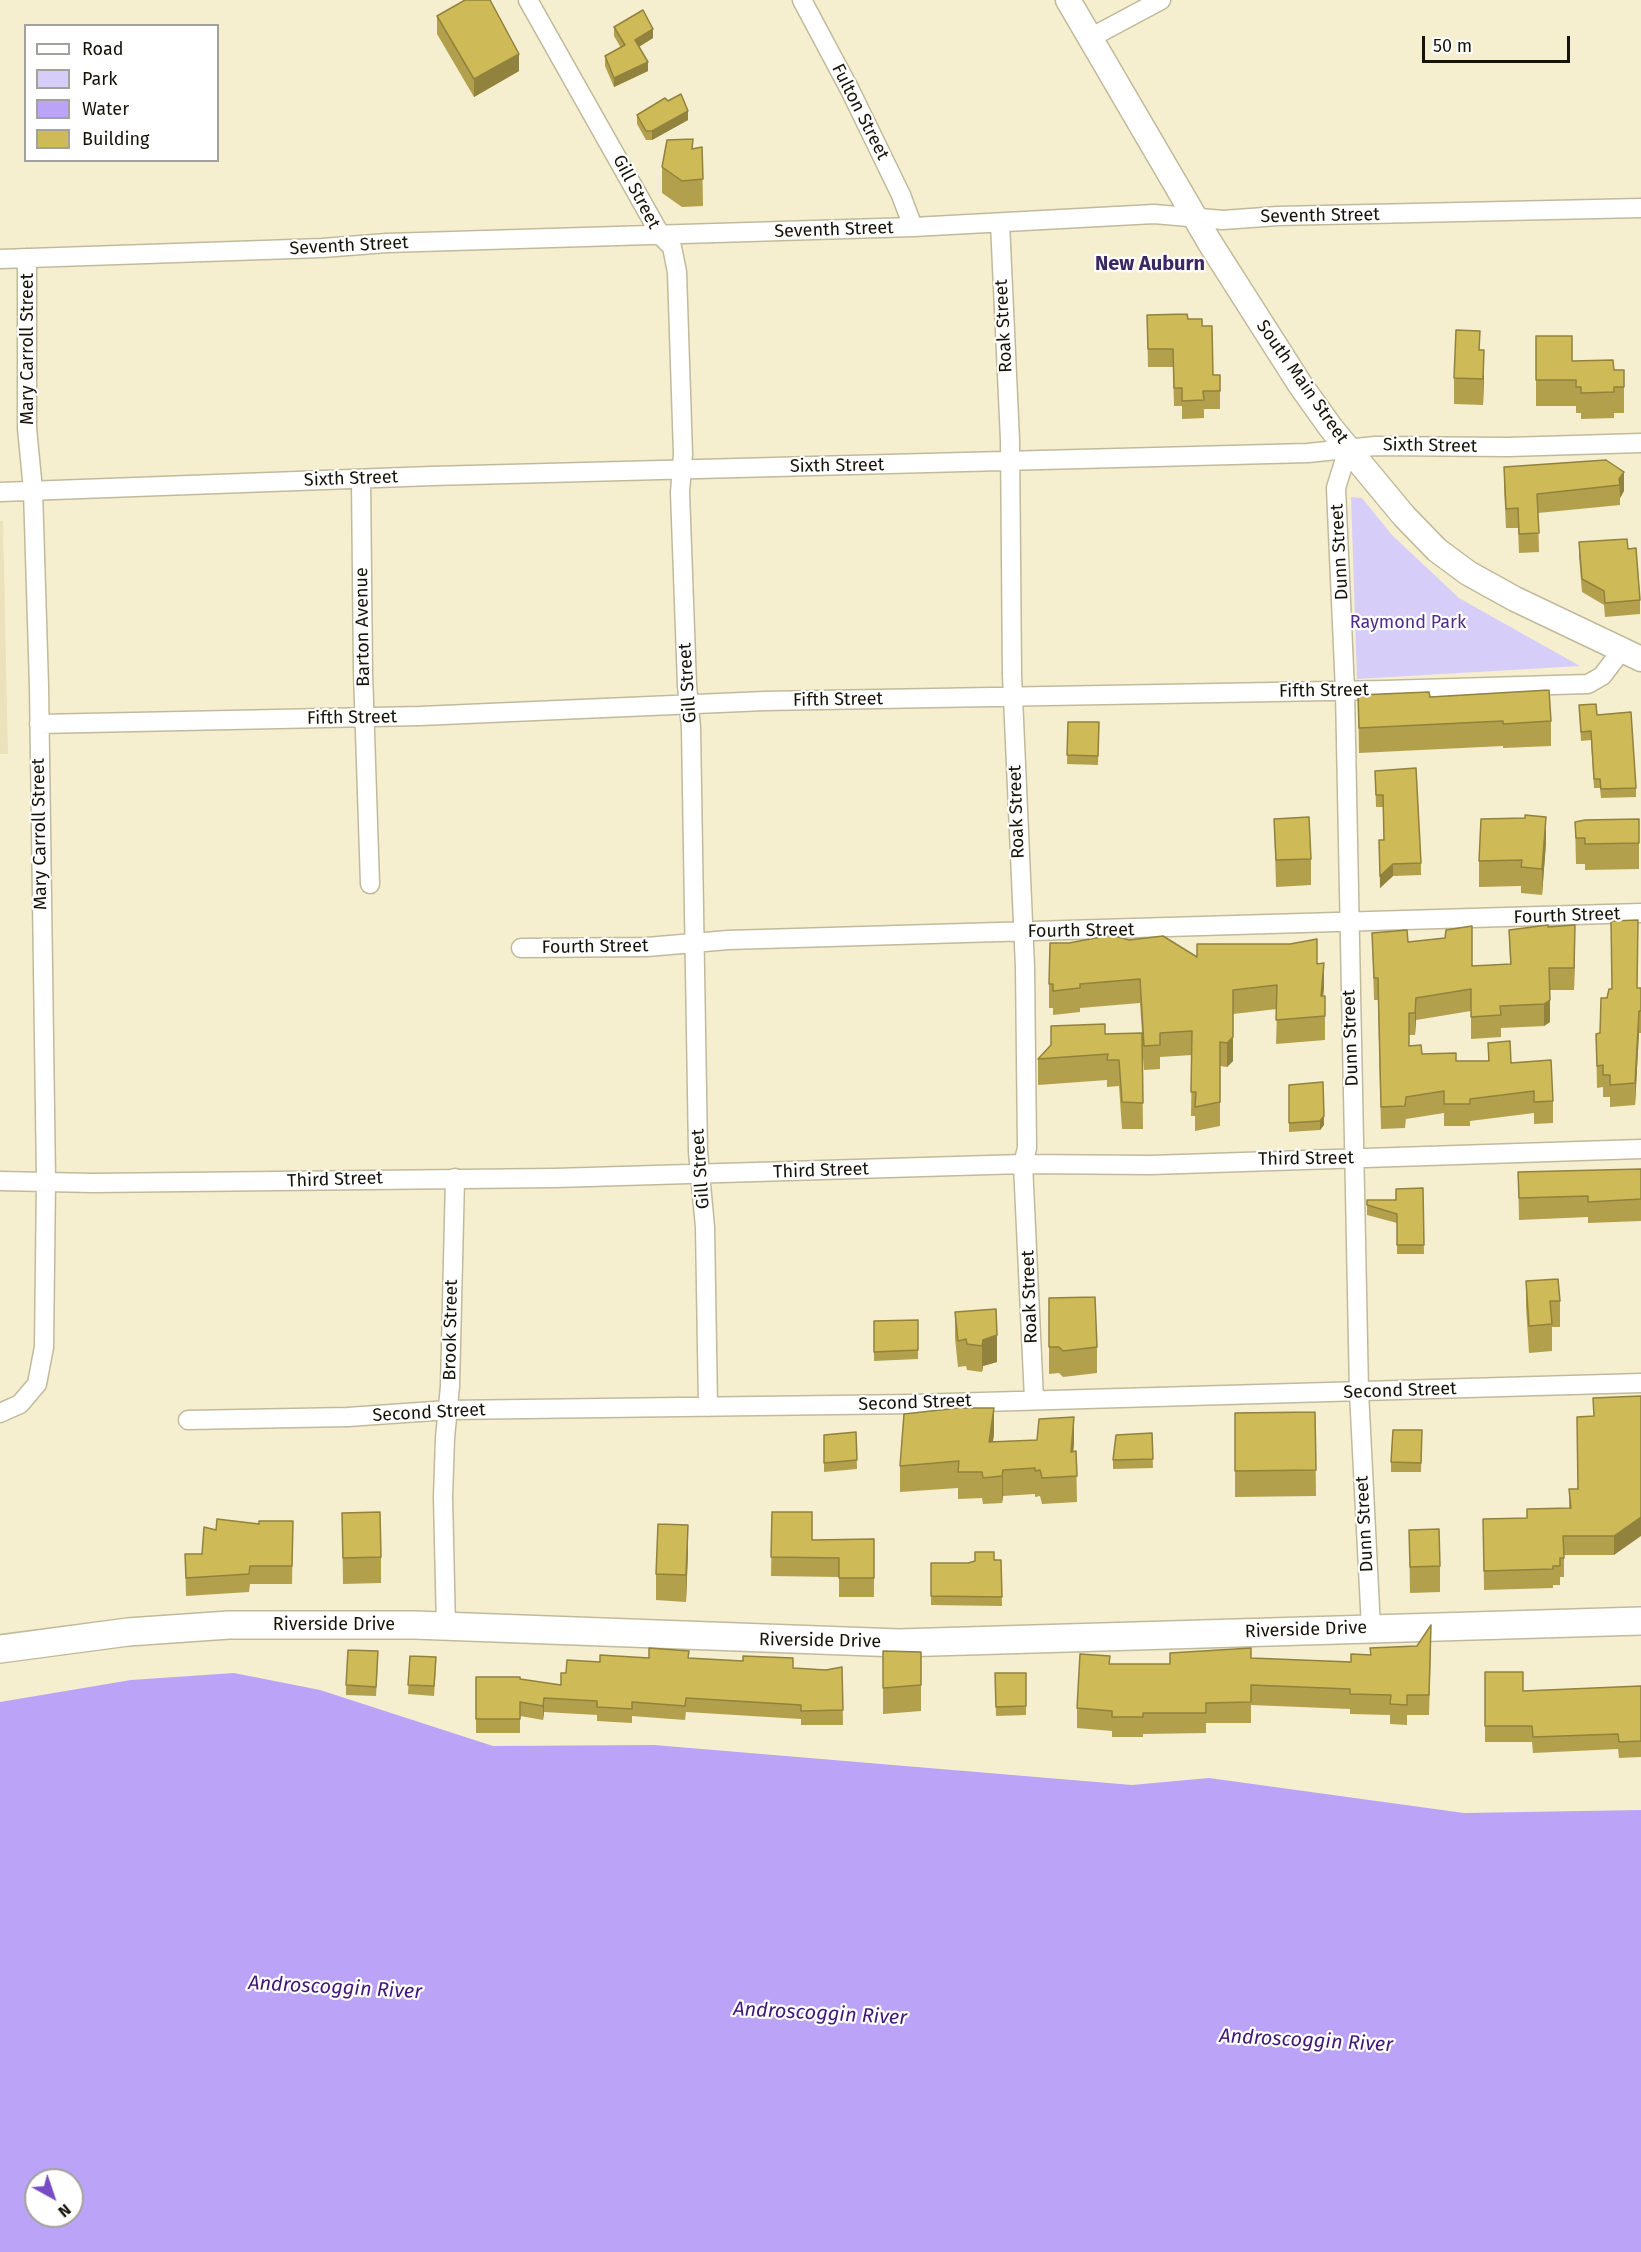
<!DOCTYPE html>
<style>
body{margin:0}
#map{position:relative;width:1641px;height:2252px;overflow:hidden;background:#f6efcf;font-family:"Fira Sans",sans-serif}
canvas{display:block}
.legend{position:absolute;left:24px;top:24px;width:195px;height:138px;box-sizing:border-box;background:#fff;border:2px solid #a2a19c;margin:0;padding:8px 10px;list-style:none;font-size:18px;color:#161308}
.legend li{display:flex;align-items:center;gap:12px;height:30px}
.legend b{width:30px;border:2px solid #a2a19c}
.north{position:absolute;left:24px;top:2168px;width:60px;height:60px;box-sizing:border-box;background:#fff;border:2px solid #a2a19c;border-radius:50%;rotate:140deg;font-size:16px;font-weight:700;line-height:24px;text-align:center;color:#161308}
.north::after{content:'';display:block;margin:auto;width:21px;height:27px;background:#774cc5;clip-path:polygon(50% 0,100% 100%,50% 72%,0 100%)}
.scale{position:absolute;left:1422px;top:36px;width:148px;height:27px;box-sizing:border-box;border:3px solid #161308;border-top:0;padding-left:8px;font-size:18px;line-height:21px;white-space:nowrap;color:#161308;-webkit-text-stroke:4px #fff;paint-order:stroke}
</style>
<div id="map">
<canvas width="1641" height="2252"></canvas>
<ul class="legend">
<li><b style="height:8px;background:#fff"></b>Road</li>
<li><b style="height:16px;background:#d7cdf9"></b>Park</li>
<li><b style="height:16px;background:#bba4f8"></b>Water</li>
<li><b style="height:16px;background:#cfba58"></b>Building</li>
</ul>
<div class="north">N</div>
<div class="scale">50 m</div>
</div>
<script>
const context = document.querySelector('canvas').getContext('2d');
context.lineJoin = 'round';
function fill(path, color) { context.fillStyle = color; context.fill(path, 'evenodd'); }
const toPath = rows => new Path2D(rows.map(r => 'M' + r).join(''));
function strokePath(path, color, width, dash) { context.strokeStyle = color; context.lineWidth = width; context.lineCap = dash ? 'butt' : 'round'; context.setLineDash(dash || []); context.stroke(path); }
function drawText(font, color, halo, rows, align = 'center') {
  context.font = font + ' "Fira Sans",sans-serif'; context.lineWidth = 4.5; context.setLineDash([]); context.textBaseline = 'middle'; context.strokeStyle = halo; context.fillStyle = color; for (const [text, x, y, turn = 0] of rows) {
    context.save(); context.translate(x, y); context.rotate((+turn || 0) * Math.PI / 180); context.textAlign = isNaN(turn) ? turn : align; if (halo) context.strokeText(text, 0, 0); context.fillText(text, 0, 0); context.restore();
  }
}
fill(toPath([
 [0,521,3,521,8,754,0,754]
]), '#ebe2bb');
fill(toPath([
 [1351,497,1362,498,1392,535,1459,598,1580,666,1357,679]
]), '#d7cdf9');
fill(toPath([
 [234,1673,320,1690,493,1746,654,1745,1132,1785,1209,1778,1464,1813,1641,1810,1641,2252,0,2252,0,1702,131,1680],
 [36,2180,72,2180,72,2216,36,2216]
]), '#bba4f8');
const minor = toPath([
 [528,0,661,236,672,247,677,272,683,454,680,492,687,685,691,728,698,1152,705,1227,708,1407],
 [802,0,850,90,901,195,913,227],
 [1090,38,1161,0],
 [1000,223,1010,440,1012,675,1025,967,1027,1148,1023,1164,1034,1399],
 [0,259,322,248,387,243,913,227,1154,214,1223,220,1278,216,1641,208],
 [1348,449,1336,488,1345,691,1359,1392,1371,1628],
 [361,479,363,672,370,884],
 [0,492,432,476,1308,453,1375,446,1508,447,1641,443],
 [39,724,420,716,765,701,1386,690,1588,684,1602,676,1622,650],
 [521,948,647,947,728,940,1641,913],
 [0,1181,93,1183,555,1178,1023,1164,1151,1165,1641,1149],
 [0,1413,20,1404,37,1384,44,1347,46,1180,39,686,33,490,27,428,27,258],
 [188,1420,348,1417,448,1410,913,1404,1641,1383],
 [446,1627,443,1497,445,1438,450,1386,455,1178]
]);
const tertiary = toPath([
 [1068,0,1210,243,1301,386,1331,428,1404,516,1437,550,1468,573,1515,599,1641,659]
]);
const secondary = toPath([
 [0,1649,128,1632,229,1625,414,1625,899,1643,1641,1621]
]);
strokePath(minor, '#c0ba9b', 21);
strokePath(tertiary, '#c0ba9b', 27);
strokePath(secondary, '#c0ba9b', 30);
strokePath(minor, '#fff', 18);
strokePath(tertiary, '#fff', 24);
strokePath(secondary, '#fff', 27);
fill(toPath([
 [437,16,519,71,474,97,437,34],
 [614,27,653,38,639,47,648,71,614,87,605,66,605,56,621,48,614,36],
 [637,115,688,120,652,140,646,140,637,124],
 [702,147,703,206,682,207,662,193,662,167,693,149],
 [1147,315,1188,319,1202,326,1213,375,1220,375,1220,409,1204,409,1204,418,1182,419,1182,406,1174,406,1173,367,1148,367],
 [1536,336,1572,361,1614,370,1624,370,1624,413,1614,413,1614,418,1581,419,1581,413,1576,413,1576,406,1536,406],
 [1480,350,1484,376,1483,405,1454,404,1454,378],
 [1606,460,1624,491,1620,498,1620,505,1538,513,1539,552,1519,553,1518,528,1506,528,1504,486,1504,467],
 [1579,542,1628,549,1640,600,1640,614,1605,617,1604,605,1582,592,1579,556],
 [1358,695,1430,697,1551,721,1551,746,1503,748,1503,746,1359,753],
 [1579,705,1597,715,1636,788,1636,797,1601,798,1600,788,1594,788,1591,740,1581,741],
 [1068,722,1099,722,1098,765,1067,764],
 [1375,771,1421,863,1421,875,1393,876,1380,888,1379,840,1384,840,1383,807,1376,807],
 [1274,819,1311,859,1311,885,1276,887],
 [1639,819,1639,869,1585,870,1585,864,1576,864,1575,822],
 [1546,843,1542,895,1521,893,1521,886,1479,887,1479,861],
 [1611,921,1637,988,1641,988,1641,1033,1639,1033,1635,1105,1610,1107,1610,1097,1603,1097,1603,1087,1597,1088,1596,1034,1600,1033,1607,998,1612,989],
 [1548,927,1575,947,1574,990,1550,990,1550,1022,1544,1026,1501,1028,1501,1037,1471,1039,1471,1011,1416,1020,1415,1035,1409,1035,1409,1046,1422,1054,1456,1061,1488,1061,1488,1043,1553,1101,1553,1123,1534,1124,1534,1113,1470,1121,1470,1126,1444,1126,1444,1113,1406,1119,1405,1128,1381,1129,1378,1000,1374,1000,1372,933,1408,942,1472,966,1510,964,1509,930],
 [1197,944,1317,964,1324,987,1323,996,1325,1016,1325,1040,1276,1044,1277,1009,1233,1014,1233,1061,1227,1067,1220,1066,1220,1126,1195,1131,1195,1116,1191,1116,1192,1055,1160,1057,1160,1069,1144,1070,1142,1045,1143,1129,1122,1129,1119,1086,1107,1087,1107,1080,1038,1085,1038,1059,1105,1034,1142,1033,1140,1003,1080,1008,1080,1012,1053,1015,1053,1008,1049,1008,1049,984,1197,957],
 [1289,1085,1324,1125,1320,1130,1289,1132],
 [1641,1169,1641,1221,1588,1223,1588,1217,1519,1220,1518,1172],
 [1423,1188,1424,1254,1397,1254,1397,1223,1367,1215,1367,1200,1396,1200],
 [1526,1281,1560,1301,1560,1327,1552,1327,1552,1351,1529,1353,1526,1307],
 [1049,1298,1097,1347,1097,1373,1063,1377,1059,1373,1049,1374],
 [955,1312,997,1362,983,1366,982,1372,967,1370,966,1366,958,1367,955,1338],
 [918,1320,918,1359,874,1361,874,1321],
 [1641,1396,1614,1555,1564,1555,1564,1577,1560,1577,1560,1585,1553,1585,1553,1588,1484,1590,1483,1519,1527,1518,1569,1508,1569,1489,1577,1489,1593,1416],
 [1315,1412,1316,1496,1235,1497,1235,1413],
 [1422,1430,1421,1472,1391,1472,1391,1462],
 [856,1432,857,1469,824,1472,824,1435],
 [1152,1433,1153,1468,1113,1469,1113,1460],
 [994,1434,993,1441,1074,1443,1073,1451,1076,1451,1077,1502,1042,1504,1040,1496,1035,1497,1035,1494,1003,1496,1002,1503,983,1504,982,1498,958,1499,958,1488,900,1492,900,1466],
 [772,1512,812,1540,874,1539,874,1597,839,1597,839,1577,771,1576],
 [342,1513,381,1557,381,1583,343,1584],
 [293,1521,292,1584,250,1584,249,1592,186,1596,185,1554,202,1554,216,1530],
 [1409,1530,1440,1566,1440,1592,1410,1593],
 [688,1552,686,1602,656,1600,656,1574],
 [1001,1560,1002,1606,931,1605,931,1563,968,1563],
 [1431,1645,1429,1715,1407,1715,1407,1725,1390,1724,1390,1715,1350,1714,1350,1709,1251,1705,1251,1723,1206,1723,1206,1733,1143,1734,1143,1737,1112,1737,1112,1731,1077,1728,1077,1708,1110,1664,1170,1664,1251,1658,1351,1662,1371,1655],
 [883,1651,921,1652,921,1711,883,1714],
 [410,1656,436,1666,434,1696,408,1694],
 [649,1658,689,1658,793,1668,826,1670,842,1667,843,1725,801,1725,801,1719,686,1712,685,1720,632,1716,632,1723,597,1721,597,1715,544,1712,543,1720,520,1716,520,1733,476,1733,476,1677,520,1679,561,1685,600,1662],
 [378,1661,376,1696,346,1695,346,1685],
 [1485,1672,1523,1691,1641,1686,1641,1757,1619,1758,1618,1749,1533,1753,1532,1742,1485,1742],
 [995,1673,1026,1673,1026,1715,996,1716]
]), '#b2a04c');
fill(toPath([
 [653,29,653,38,635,49,635,40],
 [519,54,519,71,474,97,474,79],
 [648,62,648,71,614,87,614,78],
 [688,111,688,120,652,140,652,131],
 [1484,350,1484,376,1483,405,1483,379],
 [1624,472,1624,491,1620,498,1619,479],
 [1546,817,1546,843,1542,895,1542,869],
 [1393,864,1393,876,1380,888,1380,876],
 [1575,925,1575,947,1574,990,1574,968],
 [1324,963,1324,987,1321,1020,1321,996],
 [1416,998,1416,1020,1415,1035,1415,1013],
 [1550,1000,1550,1022,1544,1026,1544,1004],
 [1639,1011,1639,1033,1635,1105,1635,1083],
 [1233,1037,1233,1061,1227,1067,1227,1043],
 [1324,1116,1324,1125,1320,1130,1320,1121],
 [997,1335,997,1362,983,1366,982,1372,982,1346,983,1340],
 [994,1408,994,1434,989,1468,989,1442],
 [1074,1417,1074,1443,1071,1478,1071,1452],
 [1003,1470,1003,1496,1002,1503,1002,1476],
 [1641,1517,1641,1536,1614,1555,1614,1536],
 [688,1525,688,1552,686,1602,686,1575],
 [544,1698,544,1712,543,1720,543,1706]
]), '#91823e');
const building = toPath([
 [465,0,490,0,519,54,474,79,437,16,465,0],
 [643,10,653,29,635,40,648,62,614,78,605,56,625,45,614,27,643,10],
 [681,94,688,111,652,131,646,131,637,115,665,98,668,101,681,94],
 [693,139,692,149,702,147,703,179,682,181,662,167,667,140,693,139],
 [1187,314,1188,319,1202,319,1202,326,1212,326,1213,375,1220,375,1220,391,1203,391,1204,400,1182,401,1182,388,1174,388,1173,349,1148,349,1147,315,1187,314],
 [1456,330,1480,331,1479,350,1484,350,1483,379,1454,378,1456,330],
 [1536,336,1572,336,1572,361,1613,360,1614,370,1624,370,1624,387,1614,387,1614,392,1581,393,1581,387,1576,387,1576,380,1536,380,1536,336],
 [1606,460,1624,472,1619,479,1620,485,1537,494,1539,533,1519,534,1518,508,1506,509,1504,467,1606,460],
 [1627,539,1628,549,1636,548,1640,600,1605,603,1604,591,1582,579,1579,542,1627,539],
 [1549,690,1551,721,1503,724,1503,721,1359,728,1358,695,1429,692,1430,697,1549,690],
 [1596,704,1597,715,1631,712,1636,788,1601,789,1600,779,1594,779,1591,731,1581,732,1579,705,1596,704],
 [1068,722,1099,722,1098,756,1067,755,1068,722],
 [1416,768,1421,863,1393,864,1380,876,1379,840,1384,840,1383,795,1376,795,1375,771,1416,768],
 [1525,815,1546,817,1542,869,1521,867,1522,860,1479,861,1481,819,1525,818,1525,815],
 [1309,817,1311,859,1276,860,1274,819,1309,817],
 [1639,819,1639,843,1585,844,1585,838,1576,838,1575,822,1585,820,1639,819],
 [1638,920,1637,988,1641,988,1641,1011,1639,1011,1635,1083,1610,1085,1610,1075,1603,1075,1603,1065,1597,1066,1596,1034,1600,1033,1601,998,1607,998,1609,989,1612,989,1611,921,1638,920],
 [1548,925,1548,927,1575,925,1574,968,1549,968,1550,1000,1544,1004,1500,1006,1501,1015,1471,1017,1471,989,1416,998,1415,1013,1409,1013,1409,1046,1421,1045,1422,1054,1456,1053,1456,1061,1489,1061,1488,1043,1510,1041,1511,1063,1551,1060,1553,1101,1534,1102,1534,1091,1470,1099,1470,1104,1444,1104,1444,1091,1406,1097,1405,1106,1381,1107,1378,978,1374,978,1372,933,1407,930,1408,942,1445,938,1446,930,1472,926,1472,966,1511,964,1509,930,1548,925],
 [1112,935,1129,940,1163,936,1197,957,1197,944,1290,944,1317,939,1317,964,1324,963,1321,996,1325,996,1325,1016,1276,1020,1277,985,1233,990,1233,1037,1227,1043,1220,1042,1220,1102,1195,1107,1196,1092,1191,1092,1192,1031,1160,1033,1160,1045,1144,1046,1140,979,1080,984,1080,988,1053,991,1053,984,1049,984,1050,943,1069,943,1112,935],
 [1105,1024,1105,1034,1142,1033,1143,1103,1122,1102,1119,1060,1107,1060,1108,1054,1038,1059,1051,1045,1051,1026,1105,1024],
 [1323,1082,1324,1116,1320,1121,1289,1123,1289,1085,1323,1082],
 [1641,1169,1641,1199,1588,1202,1588,1196,1519,1198,1518,1172,1641,1169],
 [1423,1188,1424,1245,1397,1245,1397,1214,1367,1205,1367,1200,1396,1200,1396,1189,1423,1188],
 [1558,1279,1560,1301,1550,1301,1552,1324,1529,1326,1526,1281,1558,1279],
 [1095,1297,1097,1347,1063,1351,1059,1347,1049,1347,1049,1298,1095,1297],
 [996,1309,997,1335,983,1340,982,1346,967,1344,966,1339,958,1341,955,1312,996,1309],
 [918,1320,918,1350,874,1352,874,1321,918,1320],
 [1641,1396,1641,1517,1614,1536,1563,1536,1564,1558,1560,1558,1560,1566,1553,1566,1553,1569,1484,1571,1483,1519,1527,1518,1527,1509,1571,1508,1569,1489,1578,1489,1577,1417,1594,1416,1593,1398,1641,1396],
 [958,1408,994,1408,989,1442,1037,1440,1039,1419,1074,1417,1071,1452,1076,1451,1077,1476,1042,1478,1040,1470,1035,1471,1035,1468,1003,1470,1002,1476,983,1478,982,1472,958,1472,959,1461,900,1466,904,1414,958,1408],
 [1315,1412,1316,1470,1235,1471,1235,1413,1315,1412],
 [1393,1430,1422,1430,1421,1463,1391,1462,1393,1430],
 [856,1432,857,1460,824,1463,824,1435,856,1432],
 [1152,1433,1153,1459,1113,1460,1116,1435,1152,1433],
 [380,1512,381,1557,343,1558,342,1513,380,1512],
 [772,1512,812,1512,812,1540,874,1539,874,1578,839,1578,839,1558,771,1557,772,1512],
 [217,1519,259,1524,259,1521,293,1521,292,1566,250,1566,249,1574,186,1578,185,1554,202,1554,204,1527,216,1530,217,1519],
 [658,1524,688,1525,686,1575,656,1574,658,1524],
 [1439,1529,1440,1566,1410,1567,1409,1530,1439,1529],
 [975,1552,994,1552,994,1560,1001,1560,1002,1597,931,1596,931,1563,968,1563,975,1561,975,1552],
 [1431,1625,1429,1695,1407,1695,1407,1705,1390,1704,1391,1695,1350,1694,1350,1689,1251,1685,1251,1702,1206,1703,1206,1713,1143,1713,1143,1717,1112,1717,1112,1711,1077,1708,1080,1654,1110,1656,1109,1664,1170,1664,1170,1653,1251,1648,1251,1658,1351,1662,1351,1654,1371,1655,1370,1648,1417,1646,1431,1625],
 [649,1648,689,1651,688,1658,743,1661,743,1656,793,1658,793,1668,826,1670,842,1667,843,1710,801,1711,801,1705,686,1698,685,1706,632,1702,632,1709,597,1707,597,1701,544,1698,543,1706,520,1702,520,1719,476,1719,476,1677,520,1677,520,1679,561,1685,561,1673,566,1673,567,1660,600,1662,600,1655,649,1658,649,1648],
 [348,1650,378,1651,376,1687,346,1685,348,1650],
 [883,1651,921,1652,921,1685,883,1688,883,1651],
 [410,1656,436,1657,434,1686,408,1685,410,1656],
 [1485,1672,1523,1672,1523,1691,1641,1686,1641,1741,1619,1742,1618,1734,1533,1737,1532,1726,1485,1726,1485,1672],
 [995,1673,1026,1673,1026,1706,996,1707,995,1673]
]);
fill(building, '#cfba58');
strokePath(building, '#91823e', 1.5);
drawText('18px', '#161308', '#fff', [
 ["Fulton Street",860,112,63],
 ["Gill Street",636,192,62],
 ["Seventh Street",1320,216,-1],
 ["Seventh Street",834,230,-2],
 ["Seventh Street",349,246,-3],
 ["Roak Street",1004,326,-93],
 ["Mary Carroll Street",28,349,-90],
 ["South Main Street",1302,382,55],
 ["Sixth Street",1430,446,1],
 ["Sixth Street",837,466,-1],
 ["Sixth Street",351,479,-2],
 ["Dunn Street",1340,552,-93],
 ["Barton Avenue",363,627,-91],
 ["Gill Street",688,683,-94],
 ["Fifth Street",1324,691,-1],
 ["Fifth Street",838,700,-1],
 ["Fifth Street",352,718,-1],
 ["Roak Street",1017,812,-92],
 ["Mary Carroll Street",40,834,-91],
 ["Fourth Street",1567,916,-2],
 ["Fourth Street",1081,931,-1],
 ["Fourth Street",595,947,-1],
 ["Dunn Street",1351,1038,-92],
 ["Third Street",1306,1159,-1],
 ["Gill Street",701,1169,-94],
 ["Third Street",821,1171,-2],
 ["Third Street",335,1180,-2],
 ["Roak Street",1030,1297,-92],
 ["Brook Street",451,1330,-89],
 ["Second Street",1400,1391,-2],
 ["Second Street",915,1403,-2],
 ["Second Street",429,1413,-3],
 ["Dunn Street",1365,1524,-93],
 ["Riverside Drive",334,1625],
 ["Riverside Drive",1306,1630,-2],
 ["Riverside Drive",820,1641,1]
]);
drawText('18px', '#4f2b8b', '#fff', [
 ["Raymond Park",1408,623]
]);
drawText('bold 20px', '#3b2762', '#fff', [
 ["New Auburn",1150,264]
]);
drawText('italic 20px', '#401778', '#fff', [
 ["Androscoggin River",335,1988,3],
 ["Androscoggin River",820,2014,3],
 ["Androscoggin River",1306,2041,3]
]);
</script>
